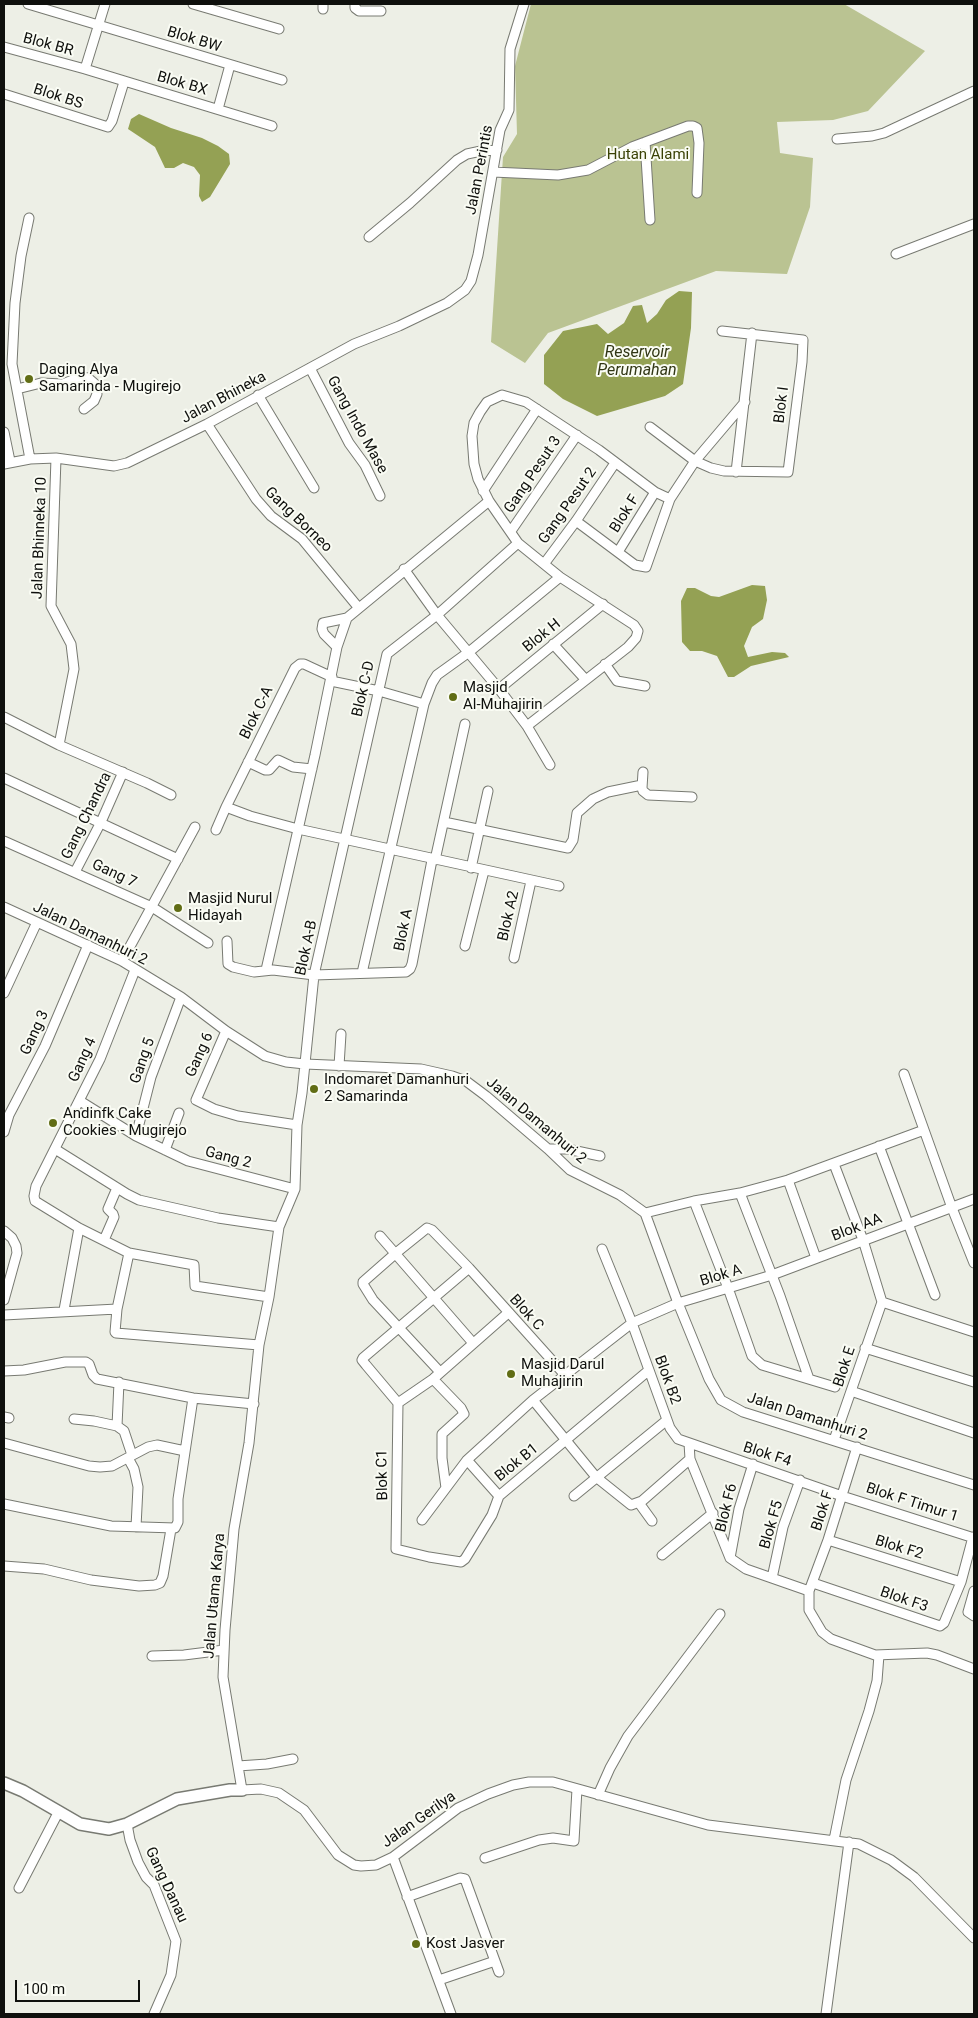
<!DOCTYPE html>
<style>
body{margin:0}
#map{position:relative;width:978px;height:2018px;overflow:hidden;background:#edefe6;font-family:Roboto,sans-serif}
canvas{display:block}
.frame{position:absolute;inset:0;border:5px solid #0f100d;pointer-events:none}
.scale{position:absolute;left:15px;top:1980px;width:125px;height:22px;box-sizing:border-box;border:2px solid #0f100d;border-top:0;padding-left:6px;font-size:15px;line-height:18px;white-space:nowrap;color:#0f100d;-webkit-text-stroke:4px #fafcf4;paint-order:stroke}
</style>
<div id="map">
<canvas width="978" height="2018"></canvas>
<div class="frame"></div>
<div class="scale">100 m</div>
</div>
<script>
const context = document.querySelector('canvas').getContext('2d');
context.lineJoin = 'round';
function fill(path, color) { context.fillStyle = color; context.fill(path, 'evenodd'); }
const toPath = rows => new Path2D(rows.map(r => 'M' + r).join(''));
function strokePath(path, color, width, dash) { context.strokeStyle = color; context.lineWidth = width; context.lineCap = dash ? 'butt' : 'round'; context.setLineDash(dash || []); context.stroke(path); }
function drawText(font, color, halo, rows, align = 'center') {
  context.font = font + ' Roboto,sans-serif'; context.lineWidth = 4; context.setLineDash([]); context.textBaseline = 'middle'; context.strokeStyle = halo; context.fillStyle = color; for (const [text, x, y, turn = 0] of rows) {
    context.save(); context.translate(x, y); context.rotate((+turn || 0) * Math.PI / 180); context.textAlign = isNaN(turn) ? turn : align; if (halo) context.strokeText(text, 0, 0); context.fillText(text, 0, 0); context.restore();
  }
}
fill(toPath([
 [531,4,844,4,925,51,868,111,833,120,777,122,780,153,813,158,810,207,787,274,716,271,548,333,525,363,491,342,503,157,517,134,515,66]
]), '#bac392');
fill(toPath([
 [139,114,171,128,202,138,218,146,229,154,230,164,210,197,202,202,199,196,200,175,194,167,183,163,174,168,165,168,155,147,128,129,131,119],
 [679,291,692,292,691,328,683,384,665,396,597,416,563,399,544,384,544,355,563,331,597,324,608,334,624,323,633,306,642,305,647,323,657,314,666,300],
 [752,585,765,586,767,600,763,619,752,627,744,646,748,657,772,652,785,653,789,657,751,666,734,677,728,677,717,656,702,651,690,651,682,642,681,601,687,588,695,588,711,596,719,597]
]), '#94a154');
const minor = toPath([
 [28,4,282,80],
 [193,4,279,29],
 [323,4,323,9],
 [355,4,355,8,359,11,381,11],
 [4,47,85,69,272,126],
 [85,69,105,4],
 [4,94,108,127,112,121,124,82],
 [218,109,230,65],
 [837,139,872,136,884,133,974,91],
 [645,142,650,220],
 [493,172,558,175,588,170,632,147,688,126,693,126,697,128,699,143,697,193],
 [29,218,21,256,15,303,12,364,30,459],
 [369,237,410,203,457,160,467,154,481,151,497,150],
 [896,254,974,224],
 [310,368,349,443,365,465,380,496],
 [17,389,41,383,63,384,80,377,88,378,95,384,97,394,94,401,84,409],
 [258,395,314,488],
 [207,424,256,499,271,516,302,539,358,607],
 [650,427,695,461,711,468,724,471,788,472,802,362,803,340,722,331],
 [4,432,10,461],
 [56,458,51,606,71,644,74,669,59,745],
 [4,464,30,459,56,458,114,466,127,463,207,424,354,344,399,326,447,303,465,290,471,281,478,255,500,130,509,110,510,49,524,4],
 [736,472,752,333],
 [483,491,537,409],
 [576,521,635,565,646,567,670,499,695,461,745,402],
 [511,531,577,435],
 [518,543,437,615,387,654,314,975,302,1093,297,1125,295,1189,279,1227,269,1297,259,1345,249,1443,234,1529,225,1630,223,1677,242,1790,261,1789,279,1793,304,1810,338,1855,354,1865,361,1866,376,1865,393,1857,458,1808,488,1794,513,1785,529,1782,553,1782,708,1825,859,1844,891,1860,914,1877,974,1938],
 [618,552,655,492],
 [544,564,576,521,615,463],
 [404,569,437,615,499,689,527,726,550,765],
 [553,644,585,679],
 [337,647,324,634,322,629,323,623,347,618,489,501],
 [605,664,617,681,645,686],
 [331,681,379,691,424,704],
 [499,689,603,604],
 [4,717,59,745,147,783,171,795],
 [527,726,628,647,636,638,638,631,634,625,560,577,518,543,489,501,478,479,474,464,472,436,474,423,480,412,487,402,502,395,526,402,599,450,655,492,670,499],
 [248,762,265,770,269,770,278,760,293,767,312,769],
 [643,772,642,788,643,791,648,795,692,797],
 [4,778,178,859],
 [226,807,250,816,298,829,559,886],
 [444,822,568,848,573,840,577,813,593,799,608,792,642,785],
 [216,830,226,807,295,668,300,664,304,664,332,677],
 [4,841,152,907,208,943],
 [435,860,465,724],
 [471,868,488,791],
 [75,872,101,822,123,772],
 [4,907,122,961,181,997,226,1031,265,1056,286,1062,305,1064,421,1069,452,1076,466,1081,486,1096,548,1149,570,1170,620,1195,645,1213,678,1303,709,1379,721,1400,743,1412,974,1485],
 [227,941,228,964,233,967,254,972,273,970,314,975,406,972,410,969,412,964,432,860],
 [465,946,484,871],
 [514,958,531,881],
 [122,961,195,827],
 [135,970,100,1059,36,1186,34,1196,35,1201,79,1228,129,1253,194,1265,195,1286,269,1297],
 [266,970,315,755,337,647,347,618],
 [362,973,424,704,432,683,437,675,469,652,560,577],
 [4,993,37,922],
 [226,1031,196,1100,214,1109,238,1116,297,1125],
 [339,1066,341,1034],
 [904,1074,952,1208,974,1263],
 [80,1101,136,1136,188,1161,295,1189],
 [4,1132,9,1115,45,1046,88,945],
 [136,1136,151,1077,181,997],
 [879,1146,935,1295],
 [55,1149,127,1194,139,1200,218,1218,279,1227],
 [548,1149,567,1149,600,1156],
 [165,1150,179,1113],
 [834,1164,863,1240,882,1302],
 [788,1180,816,1258],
 [740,1193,780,1296,809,1379],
 [694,1201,728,1288,752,1356,762,1365,835,1387],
 [645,1213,694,1201,740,1193,788,1180,924,1130],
 [4,1231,12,1238,16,1246,17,1253,4,1300],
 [380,1236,473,1343],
 [104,1240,114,1217,113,1214,108,1209,117,1188],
 [602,1249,632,1323,670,1428,678,1439,842,1496,974,1538],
 [129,1253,117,1309,115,1332,116,1333,259,1345],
 [882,1302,974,1332],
 [64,1310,79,1228],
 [4,1315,117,1309],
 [865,1348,974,1382],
 [4,1371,24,1370,65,1362,86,1362,89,1364,93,1375,97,1379,193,1398,254,1404],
 [440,1372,373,1300,363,1284,363,1282,396,1253,427,1228,432,1230,469,1268,565,1375],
 [433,1379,461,1408,464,1414,442,1434,442,1458,446,1488],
 [851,1391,974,1433],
 [533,1400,596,1477,631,1505,642,1501,690,1459],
 [398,1403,396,1549,429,1557,461,1562,465,1559,492,1515,499,1496,648,1371],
 [398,1403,366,1365,362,1360,363,1358,469,1268],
 [398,1403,433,1379,508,1313],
 [4,1417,9,1418],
 [74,1419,94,1421,117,1426,124,1431,132,1455],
 [117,1426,119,1382],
 [834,1440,882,1302],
 [4,1443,89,1466,100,1467,112,1466,148,1447,157,1445,185,1451],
 [689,1443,690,1459,730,1558,746,1569,809,1591,828,1540,857,1447],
 [128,1458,134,1469,138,1487,136,1527],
 [467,1460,499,1496],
 [574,1496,667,1420],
 [639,1503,652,1521],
 [4,1504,111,1526,175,1528,178,1522,178,1499,193,1398],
 [422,1520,467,1460,533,1400,632,1323,678,1303,772,1275,974,1199],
 [828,1540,961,1582],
 [662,1555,713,1513],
 [730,1558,739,1509,753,1464],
 [4,1566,44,1569,91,1580,139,1586,155,1585,160,1583,163,1576,171,1529],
 [772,1578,783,1527,800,1480],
 [813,1583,940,1626,944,1623,961,1582,973,1537],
 [809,1591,809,1610,822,1632,831,1639,875,1655,927,1653,937,1655,974,1669],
 [974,1591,968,1612,974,1616],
 [152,1656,184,1655,224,1650],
 [238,1766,267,1764,293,1759],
 [598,1795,610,1768,628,1736,720,1614],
 [127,1824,130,1840,138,1862,146,1877,154,1885,176,1941,171,1975,154,2014],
 [834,1840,846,1780,869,1711,877,1681,879,1655],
 [393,1857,451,2014],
 [485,1858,539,1840,553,1838,574,1841,577,1789],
 [19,1888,59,1811],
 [407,1897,460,1878,465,1879,499,1972],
 [439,1980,495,1961],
 [826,2014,849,1842]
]);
const tertiary = toPath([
 [4,1783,23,1791,80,1824,109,1829,127,1824,177,1799,230,1790,242,1790]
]);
strokePath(minor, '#787a72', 11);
strokePath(tertiary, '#787a72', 14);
strokePath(minor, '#fff', 9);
strokePath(tertiary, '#fff', 11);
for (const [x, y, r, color] of [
 [29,379,5,"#616d15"],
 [453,697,5,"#616d15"],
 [178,908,5,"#616d15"],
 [314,1089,5,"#616d15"],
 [53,1123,5,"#616d15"],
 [511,1374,5,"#616d15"],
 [416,1944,5,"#616d15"]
]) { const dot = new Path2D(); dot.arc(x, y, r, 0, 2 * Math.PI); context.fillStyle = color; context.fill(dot); strokePath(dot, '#fafcf4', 2); }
drawText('15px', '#0f100d', '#fafcf4', [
 ["Blok BW",194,40,17],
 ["Blok BR",48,45,15],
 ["Blok BX",182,84,16],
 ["Blok BS",58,97,18],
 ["Jalan Perintis",480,170,-79],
 ["Jalan Bhineka",224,398,-28],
 ["Blok I",782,405,-83],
 ["Gang Indo Mase",357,425,61],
 ["Gang Pesut 3",533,475,-56],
 ["Gang Pesut 2",568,506,-55],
 ["Blok F",625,514,-58],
 ["Gang Borneo",298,520,44],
 ["Jalan Bhinneka 10",40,538,-88],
 ["Blok H",542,636,-39],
 ["Blok C-D",364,689,-77],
 ["Blok C-A",257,713,-64],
 ["Gang Chandra",87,816,-64],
 ["Gang 7",114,874,25],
 ["Blok A2",509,916,-77],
 ["Blok A",404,930,-79],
 ["Jalan Damanhuri 2",90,934,26],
 ["Blok A-B",307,948,-78],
 ["Gang 3",35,1033,-65],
 ["Gang 6",200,1055,-66],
 ["Gang 4",83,1060,-66],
 ["Gang 5",143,1061,-71],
 ["Jalan Damanhuri 2",536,1121,40],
 ["Gang 2",228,1158,15],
 ["Blok AA",857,1228,-21],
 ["Blok A",721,1276,-17],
 ["Blok C",526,1313,48],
 ["Blok E",845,1367,-72],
 ["Blok B2",667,1380,70],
 ["Jalan Damanhuri 2",807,1417,18],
 ["Blok F4",767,1455,18],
 ["Blok B1",517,1463,-39],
 ["Blok C1",383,1475,-91],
 ["Blok F Timur 1",912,1503,18],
 ["Blok F6",727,1508,-76],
 ["Blok F",823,1511,-72],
 ["Blok F5",772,1525,-74],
 ["Blok F2",899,1548,17],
 ["Jalan Utama Karya",215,1596,-85],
 ["Blok F3",904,1600,19],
 ["Jalan Gerilya",419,1820,-35],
 ["Gang Danau",166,1885,65]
]);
drawText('15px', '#3a4205', '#fafcf4', [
 ["Hutan Alami",648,155]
]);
drawText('15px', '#0f100d', '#fafcf4', [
 ["Daging Alya",39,370],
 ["Samarinda - Mugirejo",39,387],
 ["Masjid",463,688],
 ["Al-Muhajirin",463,705],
 ["Masjid Nurul",188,899],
 ["Hidayah",188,916],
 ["Indomaret Damanhuri",324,1080],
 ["2 Samarinda",324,1097],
 ["Andinfk Cake",63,1114],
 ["Cookies - Mugirejo",63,1131],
 ["Masjid Darul",521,1365],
 ["Muhajirin",521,1382],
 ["Kost Jasver",426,1944]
], 'left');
drawText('italic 16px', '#313615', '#fafcf4', [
 ["Reservoir",637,353],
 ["Perumahan",637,371]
]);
</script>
